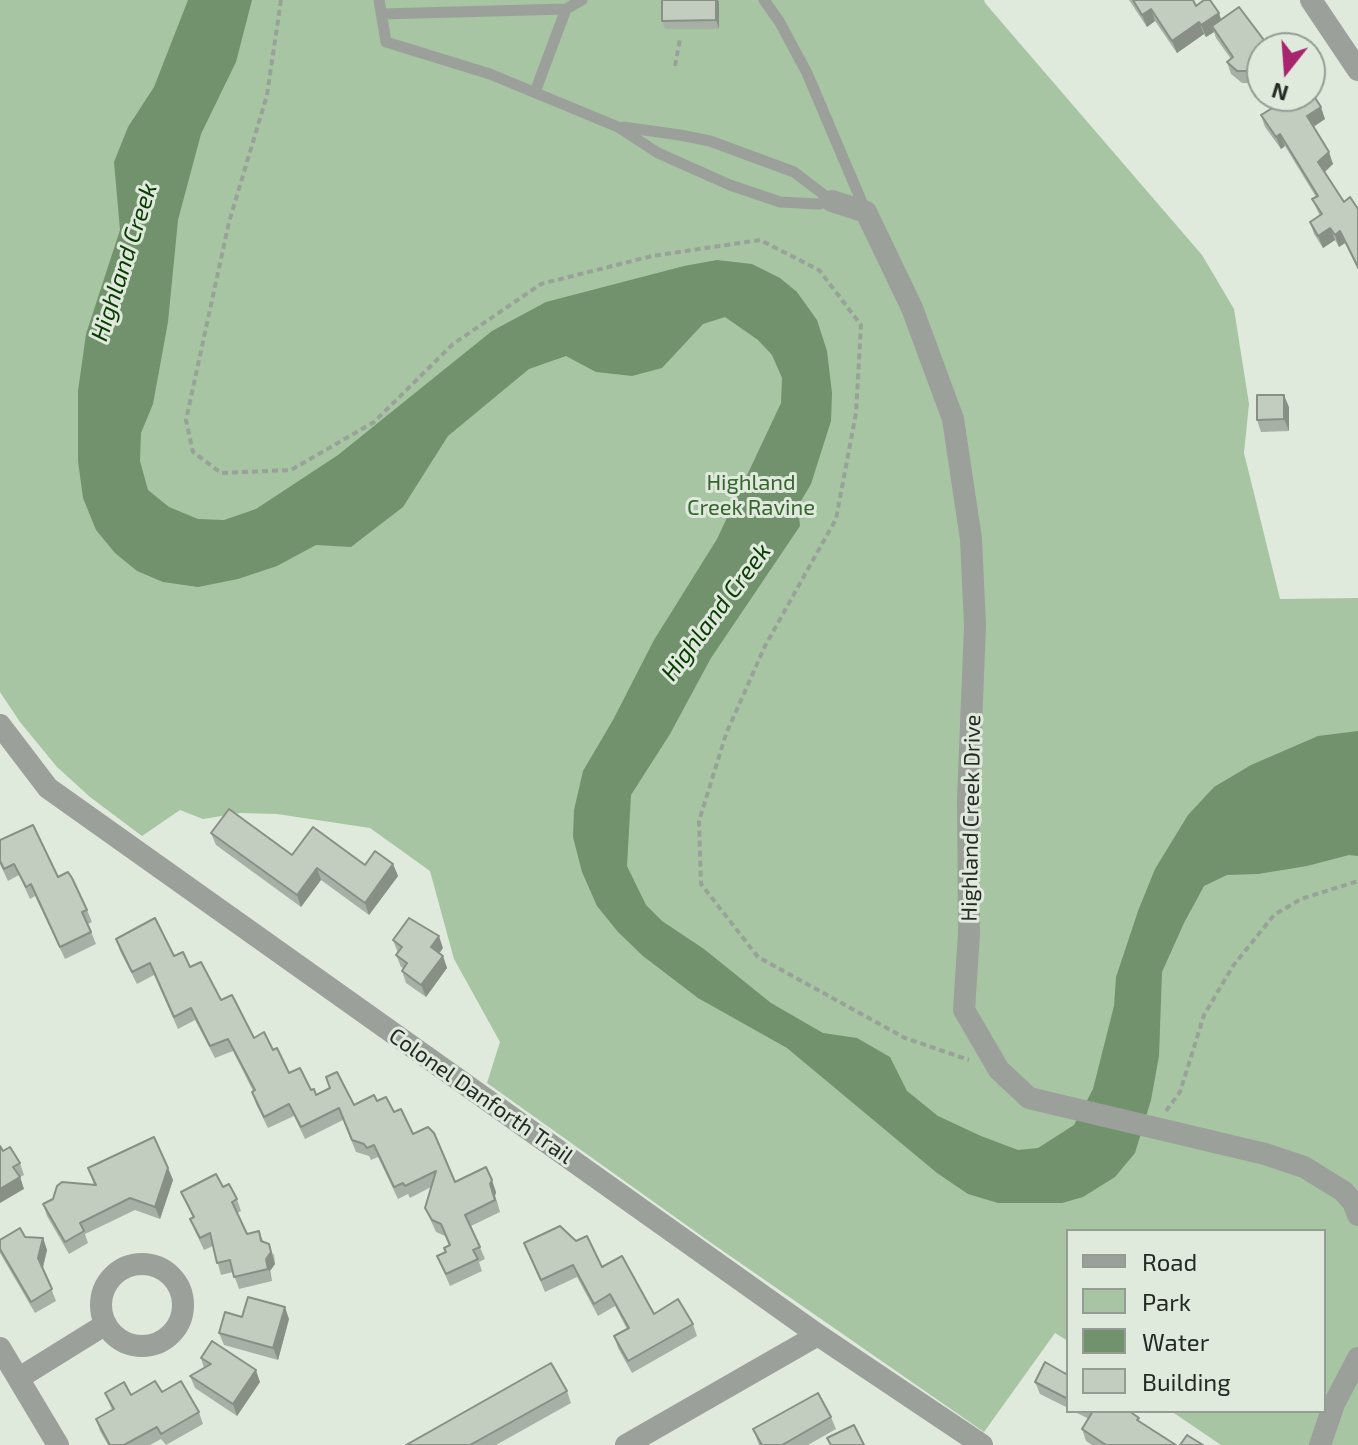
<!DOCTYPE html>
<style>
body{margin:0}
#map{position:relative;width:1358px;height:1445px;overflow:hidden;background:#dfeadd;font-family:"Exo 2",sans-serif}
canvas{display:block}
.legend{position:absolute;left:1066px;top:1229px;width:260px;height:184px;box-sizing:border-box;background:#dfeadd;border:2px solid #949d93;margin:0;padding:10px 14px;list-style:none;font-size:24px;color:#242924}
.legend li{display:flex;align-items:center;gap:16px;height:40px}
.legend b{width:40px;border:2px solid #949d93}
.north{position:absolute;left:1246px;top:32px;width:80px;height:80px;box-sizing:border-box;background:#dfeadd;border:2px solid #949d93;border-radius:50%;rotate:197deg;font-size:22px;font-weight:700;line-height:32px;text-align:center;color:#242924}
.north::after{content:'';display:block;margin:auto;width:28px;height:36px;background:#a8246f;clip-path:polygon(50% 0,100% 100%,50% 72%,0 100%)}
</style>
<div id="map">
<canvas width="1358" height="1445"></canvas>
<ul class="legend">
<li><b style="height:10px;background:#9ca09b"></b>Road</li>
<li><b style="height:22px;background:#a7c5a2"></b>Park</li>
<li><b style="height:22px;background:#71926c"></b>Water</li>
<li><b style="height:22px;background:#c2cdc0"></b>Building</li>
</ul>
<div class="north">N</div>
</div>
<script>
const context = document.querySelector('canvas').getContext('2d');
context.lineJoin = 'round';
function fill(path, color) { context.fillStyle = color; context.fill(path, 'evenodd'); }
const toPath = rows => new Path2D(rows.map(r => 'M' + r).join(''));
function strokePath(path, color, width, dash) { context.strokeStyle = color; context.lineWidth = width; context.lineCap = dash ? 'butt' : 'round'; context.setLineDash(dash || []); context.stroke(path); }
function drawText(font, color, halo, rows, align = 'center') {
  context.font = font + ' "Exo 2",sans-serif'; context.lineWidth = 6; context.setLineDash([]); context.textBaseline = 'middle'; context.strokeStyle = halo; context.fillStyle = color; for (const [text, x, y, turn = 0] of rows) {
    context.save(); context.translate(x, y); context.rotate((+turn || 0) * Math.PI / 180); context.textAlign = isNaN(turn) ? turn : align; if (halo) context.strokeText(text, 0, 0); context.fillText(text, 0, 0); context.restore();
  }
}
fill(toPath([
 [0,0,984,0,985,3,1202,255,1234,309,1249,404,1244,453,1280,599,1358,598,1358,1445,1221,1445,1171,1411,1324,1411,1324,1231,1068,1231,1068,1341,1055,1333,984,1432,710,1242,487,1083,500,1042,454,959,430,871,370,828,277,814,240,813,203,819,180,810,142,836,90,797,57,767,20,722,0,692]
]), '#a7c5a2');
fill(toPath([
 [188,0,252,0,236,62,201,134,178,220,168,322,153,404,141,433,140,461,148,490,169,507,198,519,224,520,256,509,338,455,492,331,546,302,684,266,717,260,752,264,780,278,797,292,817,320,827,351,832,393,831,421,811,484,798,506,800,526,711,658,670,734,631,795,627,866,646,905,662,921,704,949,771,1003,823,1033,857,1038,890,1057,907,1091,938,1116,981,1136,1018,1150,1038,1148,1074,1125,1093,1089,1114,1006,1116,977,1138,911,1155,869,1188,815,1214,787,1251,765,1318,736,1358,731,1358,856,1349,855,1307,866,1258,874,1227,875,1204,886,1184,923,1162,972,1159,1056,1151,1100,1135,1153,1115,1177,1083,1197,1062,1203,998,1203,968,1194,937,1173,787,1048,698,998,643,956,618,932,597,906,582,872,573,837,574,810,583,771,613,720,654,640,717,539,781,403,782,378,772,355,758,340,725,317,703,324,662,368,632,376,596,372,566,356,529,369,448,436,403,507,351,547,316,545,277,566,238,579,198,587,163,582,137,571,115,553,96,530,83,498,78,461,78,391,86,334,120,230,114,162,128,127,154,87]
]), '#71926c');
strokePath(toPath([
 [281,0,267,95,229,222,186,420,193,452,221,473,291,470,374,422,453,344,541,284,652,256,760,240,819,270,861,325,856,413,836,519,765,646,726,734,699,821,701,884,758,957,905,1038,969,1060],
 [675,66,680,39],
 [1166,1111,1180,1092,1204,1015,1233,966,1274,915,1301,899,1358,881]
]), '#99a298', 4, [6, 4]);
strokePath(toPath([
 [379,0,386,42,490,74,618,127,658,153,730,185,780,202,818,204,832,201],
 [764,0,779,21,807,73,866,212],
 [381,14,566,9],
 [535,92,566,9,582,0],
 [623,127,680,135,710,141,794,172,832,201]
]), '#9ca09b', 11);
strokePath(toPath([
 [1311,0,1358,70],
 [832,201,866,212,912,308,953,419,971,539,975,626,968,799,969,933,964,1010,999,1070,1029,1098,1265,1154,1304,1167,1343,1191,1353,1202,1358,1215],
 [0,725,48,788,818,1335,982,1445],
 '101 1305a41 41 0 1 1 82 0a41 41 0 1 1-82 0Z',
 [0,1348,58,1445],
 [19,1378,106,1324],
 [626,1445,818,1335],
 [1320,1445,1334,1404,1358,1358]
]), '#9ca09b', 22);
fill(toPath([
 [689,0,718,0,719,29,665,29,662,21],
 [1129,0,1193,0,1196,6,1221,20,1262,48,1262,96,1253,83,1242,83,1231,74,1227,62,1231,59,1216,38,1214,32,1206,37,1204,34,1177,53,1155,21,1147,27],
 [1262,96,1310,96,1325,119,1314,127,1333,164,1325,172,1344,202,1358,209,1358,270,1345,243,1339,247,1335,240,1323,248,1314,234,1310,222,1320,216,1312,199,1316,197,1285,146,1281,149,1265,127,1261,115,1271,108],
 [1289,407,1289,431,1261,432,1257,420],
 [211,833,292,855,365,865,393,864,398,876,369,915,321,880,301,907,216,845],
 [0,840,58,877,87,910,92,922,88,924,96,944,65,959,35,896,30,899,19,875,8,881,0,864],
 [116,939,174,956,190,967,254,1038,273,1050,289,1073,316,1095,354,1105,377,1101,394,1112,455,1182,496,1192,495,1196,500,1212,471,1226,485,1259,479,1262,482,1271,450,1286,437,1256,446,1252,449,1245,445,1236,436,1232,425,1208,431,1187,410,1198,408,1194,398,1199,378,1157,371,1160,369,1156,356,1152,343,1120,305,1139,294,1116,268,1128,256,1104,252,1092,253,1091,233,1051,215,1058,195,1020,178,1029,154,975,137,984,120,951],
 [393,940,443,948,439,954,443,956,447,968,426,997,406,983,402,971,403,968,401,967,396,955,398,953],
 [3,1151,20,1163,24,1175,20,1177,24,1189],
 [88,1168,168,1168,173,1180,160,1219,135,1210,85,1234,88,1243,69,1254,47,1216,43,1204,94,1185],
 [223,1187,237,1199,241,1211,237,1213,247,1234,259,1231,263,1241,274,1255,275,1264,270,1271,272,1281,239,1289,233,1272,221,1275,213,1246,204,1250,195,1231,190,1219,193,1218,181,1192],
 [25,1237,43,1238,47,1250,43,1268,56,1301,35,1313,0,1253,0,1240],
 [524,1243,602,1267,654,1314,693,1324,697,1336,632,1373,618,1348,614,1336,627,1329,615,1306,598,1316,577,1277,545,1292],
 [242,1317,289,1319,278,1360,224,1345,219,1333],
 [201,1358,260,1382,237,1416,195,1388,190,1376,204,1368],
 [1068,1370,1068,1408,1040,1394,1035,1382,1066,1374],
 [567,1391,571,1403,496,1445,406,1445],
 [162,1392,199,1412,203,1424,166,1445,161,1439,150,1445,108,1445,100,1431,96,1419,112,1410,105,1393,131,1395],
 [1073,1411,1129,1411,1140,1422,1176,1445,1092,1445,1086,1441,1082,1429,1089,1419],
 [831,1417,836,1429,808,1445,759,1445,753,1429]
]), '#a7b0a5');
fill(toPath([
 [716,0,718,0,719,2,719,29,716,20],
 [1151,9,1155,21,1147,27,1142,15],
 [1219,13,1223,25,1212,26,1214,32,1206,37,1201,25],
 [1199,22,1204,34,1177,53,1172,41],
 [1321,107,1325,119,1311,128,1307,116],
 [1280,134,1285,146,1281,149,1276,137],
 [1329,152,1333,164,1322,174,1318,162],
 [1330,228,1335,240,1323,248,1318,236],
 [1340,231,1345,243,1339,247,1335,235],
 [1284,395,1289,407,1289,431,1284,419],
 [393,864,398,876,369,915,365,903],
 [317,868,321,880,301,907,297,895],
 [439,936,443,948,435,959,431,947],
 [443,956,447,968,426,997,421,985],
 [168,1168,173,1180,160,1219,155,1207],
 [20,1177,24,1189,0,1203,0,1189],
 [492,1180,496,1192,495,1196,500,1212,490,1184],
 [43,1238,47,1250,42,1270,38,1258],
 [269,1244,275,1264,270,1271,272,1281,266,1259],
 [285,1307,289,1319,278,1360,273,1348],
 [256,1370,260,1382,237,1416,233,1404]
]), '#889086');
const building = toPath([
 [662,0,716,0,716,20,662,21,662,0],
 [1133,0,1193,0,1196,6,1204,0,1210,0,1219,13,1201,25,1199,22,1172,41,1151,9,1142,15,1133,0],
 [1239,7,1270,48,1262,48,1262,90,1248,71,1237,71,1227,62,1233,57,1212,26,1239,7],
 [1310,90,1321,107,1307,116,1329,152,1318,162,1344,202,1350,197,1358,209,1358,267,1340,231,1335,235,1330,228,1318,236,1310,222,1322,214,1312,199,1318,196,1280,134,1276,137,1261,115,1274,107,1266,96,1310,96,1310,90],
 [1257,395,1284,395,1284,419,1257,420,1257,395],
 [229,809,292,855,313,827,365,865,375,851,393,864,365,903,317,868,297,895,211,833,229,809],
 [33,825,58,877,68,872,72,878,87,910,82,912,91,932,60,947,31,884,26,887,14,864,4,869,0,861,0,840,33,825],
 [155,918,174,956,183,952,190,967,201,962,221,1000,232,995,254,1038,264,1032,273,1050,277,1048,289,1073,300,1068,311,1090,314,1089,316,1095,330,1088,326,1077,337,1072,354,1105,374,1095,377,1101,386,1097,394,1112,401,1109,413,1134,428,1127,434,1133,455,1182,486,1167,492,1180,490,1184,495,1200,465,1215,480,1247,473,1250,478,1259,446,1274,437,1256,446,1252,444,1248,450,1245,441,1224,432,1220,425,1208,436,1171,405,1186,403,1183,394,1187,374,1145,367,1148,364,1144,352,1140,339,1108,301,1127,289,1104,264,1117,252,1092,255,1090,228,1039,210,1046,191,1008,174,1017,150,963,132,972,116,939,155,918],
 [409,918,439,936,431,947,443,956,421,985,402,971,407,963,396,955,402,947,393,940,409,918],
 [154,1137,168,1168,155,1207,130,1198,80,1223,84,1231,65,1242,43,1204,53,1199,57,1186,62,1182,96,1185,88,1168,154,1137],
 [0,1146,3,1151,10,1147,20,1163,13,1167,20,1177,0,1189,0,1146],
 [216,1174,223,1187,229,1184,237,1199,232,1202,247,1234,259,1231,261,1241,269,1244,271,1252,266,1259,268,1269,234,1277,230,1260,217,1263,210,1233,200,1238,190,1219,194,1217,181,1192,216,1174],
 [560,1226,576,1241,587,1236,602,1267,622,1256,654,1314,678,1299,693,1324,628,1361,614,1336,629,1328,610,1294,594,1304,573,1265,541,1280,524,1243,560,1226],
 [20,1228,25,1237,43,1238,38,1258,52,1289,31,1302,0,1249,0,1240,20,1228],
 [248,1297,285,1307,273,1348,219,1333,225,1312,242,1317,248,1297],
 [212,1341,256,1370,233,1404,190,1376,211,1364,201,1358,212,1341],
 [1045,1362,1066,1374,1068,1370,1068,1399,1035,1382,1045,1362],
 [551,1363,567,1391,470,1445,406,1445,551,1363],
 [155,1381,162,1392,181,1381,199,1412,161,1434,157,1427,124,1445,110,1445,96,1419,114,1409,105,1393,124,1382,131,1395,155,1381],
 [818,1393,831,1417,782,1445,762,1445,753,1429,818,1393],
 [1093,1411,1129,1411,1139,1418,1137,1420,1176,1445,1106,1445,1082,1429,1093,1411],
 [854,1425,864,1445,831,1445,827,1438,854,1425],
 [1187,1435,1203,1445,1180,1445,1187,1435]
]);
fill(building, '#c2cdc0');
strokePath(building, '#889086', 2);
drawText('22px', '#37652f', '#dfeadd', [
 ["Highland",751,483],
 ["Creek Ravine",751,508]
]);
drawText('22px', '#242924', '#dfeadd', [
 ["Highland Creek Drive",971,818,-89],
 ["Colonel Danforth Trail",481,1096,35]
]);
drawText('italic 24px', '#093a02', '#dfeadd', [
 ["Highland Creek",124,262,-72],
 ["Highland Creek",716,612,-53]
]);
</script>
